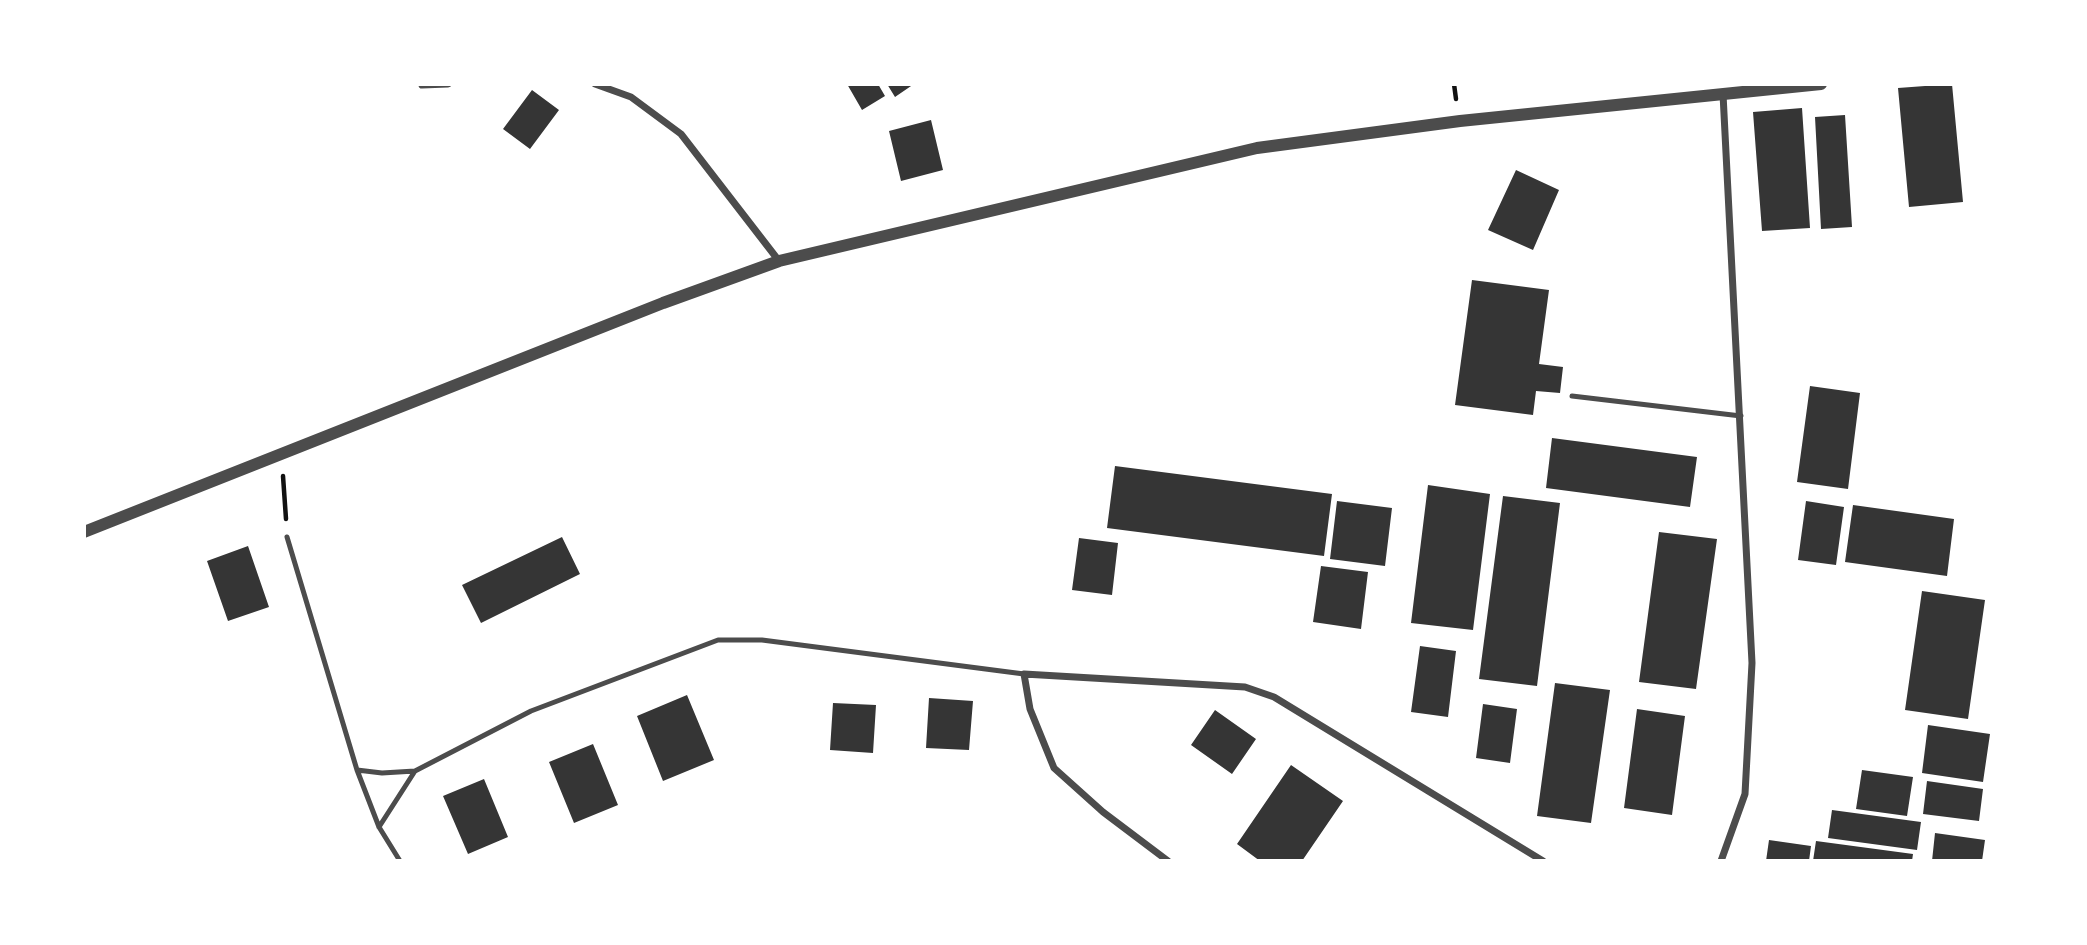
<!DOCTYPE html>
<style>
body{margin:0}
#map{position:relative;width:2087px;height:945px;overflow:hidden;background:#fff;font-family:"Public Sans",sans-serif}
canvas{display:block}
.frame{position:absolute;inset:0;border:86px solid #fff;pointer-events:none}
</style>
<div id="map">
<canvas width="2087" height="945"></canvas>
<div class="frame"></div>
</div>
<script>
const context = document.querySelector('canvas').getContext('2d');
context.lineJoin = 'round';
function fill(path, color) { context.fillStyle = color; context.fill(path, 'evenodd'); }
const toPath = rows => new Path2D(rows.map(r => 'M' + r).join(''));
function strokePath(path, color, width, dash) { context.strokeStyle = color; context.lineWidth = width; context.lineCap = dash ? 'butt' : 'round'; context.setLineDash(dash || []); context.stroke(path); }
fill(toPath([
 [847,84,878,84,885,96,862,110],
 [887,84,914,84,895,97],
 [1952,84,1963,202,1909,207,1898,88],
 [532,90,559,110,530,149,503,129],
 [1802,108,1810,228,1762,231,1753,112],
 [1845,115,1852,227,1821,229,1815,117],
 [931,120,943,170,901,181,889,131],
 [1516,170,1559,190,1533,250,1488,230],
 [1472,280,1549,290,1539,364,1563,367,1560,393,1536,391,1533,415,1455,405],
 [1810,386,1860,393,1848,489,1797,482],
 [1552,438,1697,457,1690,507,1546,488],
 [1115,466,1332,494,1324,556,1107,528],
 [1428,485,1490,494,1473,630,1411,623],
 [1503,496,1560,503,1537,686,1479,679],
 [1337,501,1392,508,1385,566,1330,559],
 [1806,501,1844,507,1836,565,1798,560],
 [1853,505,1954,519,1947,576,1845,562],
 [1659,532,1717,539,1696,689,1639,682],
 [562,537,580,574,481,623,462,585],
 [1079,538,1118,543,1112,595,1072,590],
 [248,546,269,607,228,621,207,561],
 [1321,566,1368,572,1361,629,1313,622],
 [1922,591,1985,600,1968,719,1905,710],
 [1420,646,1456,651,1448,717,1411,712],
 [1555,683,1610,690,1591,823,1537,816],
 [687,695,714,760,663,781,637,716],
 [929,698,973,701,969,750,926,748],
 [833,703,876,705,873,753,830,750],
 [1483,704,1517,709,1510,763,1476,758],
 [1637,709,1685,716,1672,815,1624,808],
 [1215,710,1256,739,1232,774,1191,745],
 [1928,725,1990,734,1983,782,1922,773],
 [593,744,618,805,574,823,549,762],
 [1291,765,1343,801,1302,861,1260,861,1237,844],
 [1862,770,1913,777,1907,816,1856,809],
 [484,779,508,837,468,854,443,796],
 [1927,781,1983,789,1979,821,1923,814],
 [1832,810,1921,822,1917,850,1828,838],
 [1935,833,1985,840,1982,861,1932,861],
 [1769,840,1811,846,1809,861,1766,861],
 [1816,841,1913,854,1912,861,1813,861]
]), '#353535');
strokePath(toPath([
 [1454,84,1456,99],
 [283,476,286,519]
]), '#111', 4.5);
strokePath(toPath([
 [1572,396,1741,416],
 [287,537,357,770,382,773,415,771],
 [357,770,379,827,400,861],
 [379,827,415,771,531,711,718,640,762,640,1024,674]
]), '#4c4c4c', 5);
strokePath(toPath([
 [595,84,631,97,681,134,779,261],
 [422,85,448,84],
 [1168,861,1103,812,1054,768,1030,709,1024,674,1245,687,1274,697,1543,861],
 [1721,861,1745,794,1752,663,1723,94]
]), '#4c4c4c', 7);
strokePath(toPath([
 [84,532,663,303,779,261,1257,148,1460,121,1821,84]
]), '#4c4c4c', 12);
</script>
